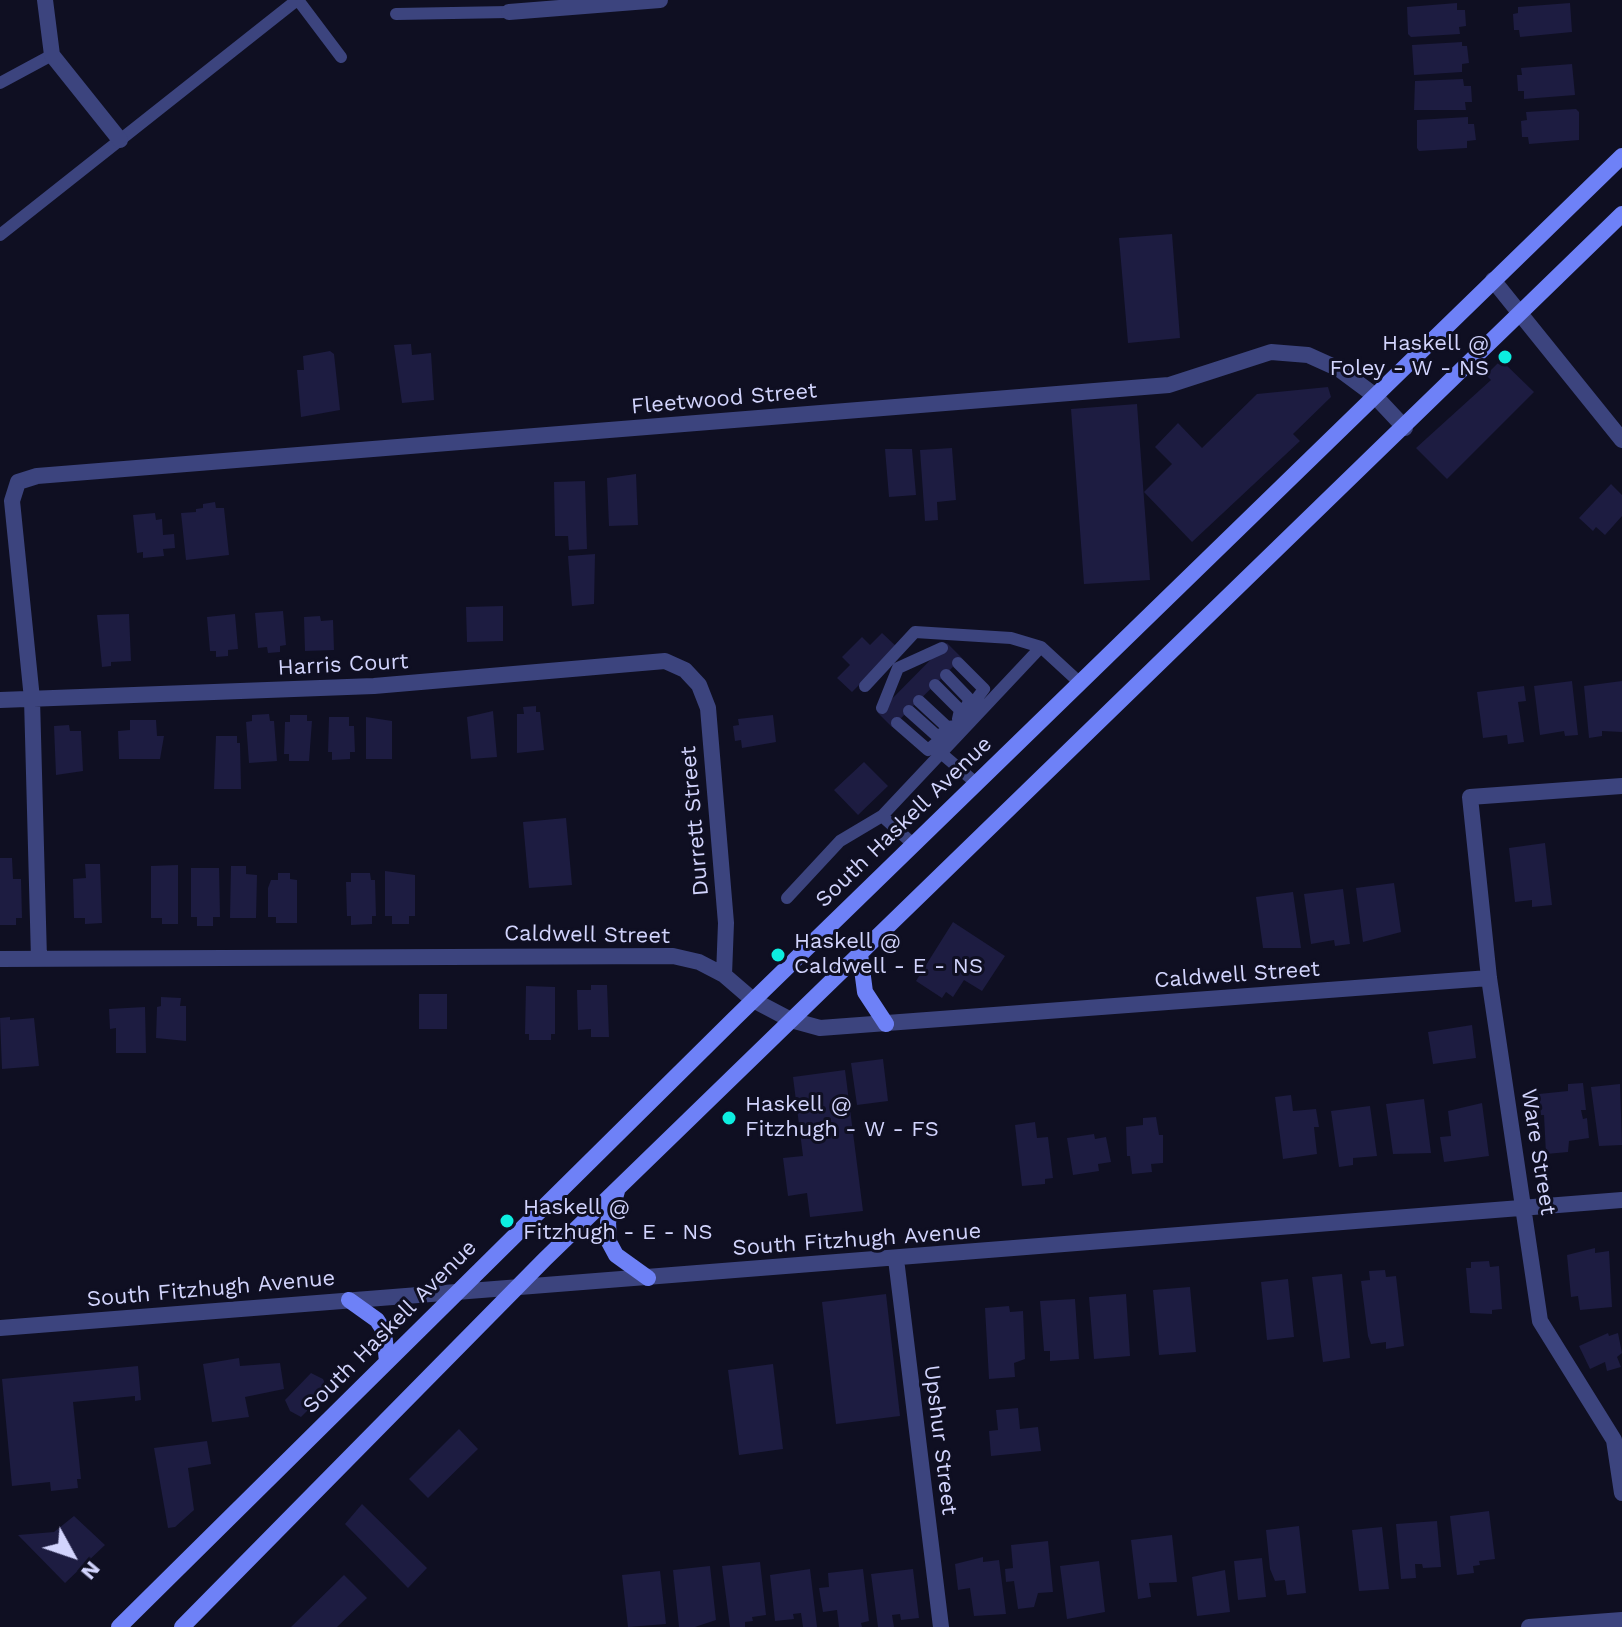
<!DOCTYPE html>
<style>
body{margin:0}
#map{position:relative;width:1622px;height:1627px;overflow:hidden;background:#0f0f22;font-family:"Work Sans",sans-serif}
canvas{display:block}
.north{position:absolute;left:32px;top:1515px;width:80px;height:80px;-webkit-text-stroke:6px #0f0f22;paint-order:stroke;rotate:130deg;font-size:22px;font-weight:700;line-height:32px;text-align:center;color:#d2d4fd}
.north::after{content:'';display:block;margin:auto;width:28px;height:36px;background:#d2d4fd;clip-path:polygon(50% 0,100% 100%,50% 72%,0 100%)}
</style>
<div id="map">
<canvas width="1622" height="1627"></canvas>
<div class="north">N</div>
</div>
<script>
const context = document.querySelector('canvas').getContext('2d');
context.lineJoin = 'round';
function fill(path, color) { context.fillStyle = color; context.fill(path, 'evenodd'); }
const toPath = rows => new Path2D(rows.map(r => 'M' + r).join(''));
function strokePath(path, color, width, dash) { context.strokeStyle = color; context.lineWidth = width; context.lineCap = dash ? 'butt' : 'round'; context.setLineDash(dash || []); context.stroke(path); }
function drawText(font, color, halo, rows, align = 'center') {
  context.font = font + ' "Work Sans",sans-serif'; context.lineWidth = 6; context.setLineDash([]); context.textBaseline = 'middle'; context.strokeStyle = halo; context.fillStyle = color; for (const [text, x, y, turn = 0] of rows) {
    context.save(); context.translate(x, y); context.rotate((+turn || 0) * Math.PI / 180); context.textAlign = isNaN(turn) ? turn : align; if (halo) context.strokeText(text, 0, 0); context.fillText(text, 0, 0); context.restore();
  }
}
fill(toPath([
 [1457,3,1457,10,1465,10,1466,26,1459,27,1460,34,1411,37,1408,34,1407,7],
 [1570,3,1572,32,1520,37,1519,30,1514,30,1513,14,1518,13,1518,7],
 [1462,42,1462,46,1467,46,1469,63,1462,64,1462,72,1414,75,1412,45],
 [1572,64,1575,95,1524,99,1524,91,1518,91,1517,75,1522,75,1521,68],
 [1463,79,1464,86,1471,86,1472,102,1465,102,1466,110,1414,110,1415,81],
 [1576,109,1579,112,1579,140,1529,144,1528,137,1522,137,1521,121,1527,120,1526,112],
 [1468,117,1468,124,1474,124,1476,140,1467,141,1467,148,1419,151,1417,148,1417,120],
 [1172,234,1180,338,1128,343,1119,238],
 [411,344,412,355,431,353,434,400,402,403,394,345],
 [330,351,334,354,340,410,301,417,297,370,304,370,303,356],
 [1501,360,1534,392,1447,479,1416,448,1491,380,1486,375],
 [1328,387,1331,397,1293,434,1300,441,1192,542,1144,492,1172,464,1155,447,1178,423,1202,448,1257,394],
 [1137,404,1150,580,1084,584,1071,409],
 [952,448,956,500,937,502,938,520,925,521,920,450],
 [885,449,912,449,916,495,889,497],
 [636,474,638,525,609,526,607,478],
 [585,481,587,549,569,550,568,536,555,536,554,482],
 [1611,484,1622,495,1622,516,1605,535,1596,527,1593,531,1579,518],
 [215,502,216,508,224,508,229,555,186,560,181,513,196,512,196,509,203,508,203,504],
 [155,513,156,520,162,519,163,535,174,534,175,548,163,549,164,556,143,558,143,552,137,553,133,515],
 [595,554,594,604,572,606,568,556],
 [503,606,503,641,467,642,466,607],
 [283,611,286,645,280,646,280,652,268,653,267,647,258,648,255,613],
 [129,614,131,661,111,662,111,666,102,667,97,615],
 [235,614,238,649,228,650,228,656,216,657,216,651,210,651,207,617],
 [320,616,321,621,333,620,334,650,305,651,304,617],
 [882,633,897,647,852,692,837,678,850,665,842,657,862,637,870,645],
 [947,643,962,658,892,727,878,713],
 [1572,681,1578,735,1565,736,1564,731,1540,735,1534,686],
 [1622,681,1622,732,1602,731,1602,736,1589,738,1584,686],
 [1524,686,1526,701,1518,702,1524,742,1508,744,1507,735,1483,738,1477,692],
 [536,706,536,712,540,712,544,750,517,753,517,714,524,714,523,707],
 [493,711,497,757,471,759,467,717],
 [269,714,270,721,274,721,277,761,249,763,246,722,252,721,252,715],
 [290,715,307,715,307,721,312,721,309,761,289,761,289,754,284,754,285,722,290,722],
 [773,715,776,742,742,748,741,740,735,741,733,726,739,725,738,719],
 [329,717,349,717,349,726,354,726,355,752,350,752,350,759,332,760,332,752,328,752],
 [366,717,392,721,392,759,366,759],
 [130,720,156,720,157,736,164,736,160,759,119,759,118,731,130,730],
 [69,725,70,731,81,731,83,771,56,775,54,726],
 [216,736,237,736,237,743,240,743,241,789,214,789],
 [864,762,888,786,858,815,834,790],
 [566,818,572,885,529,888,523,822],
 [1545,843,1552,905,1532,907,1532,900,1515,902,1509,848],
 [0,858,12,858,13,879,21,879,22,918,16,918,16,925,0,925],
 [85,864,100,864,102,923,85,924,85,918,74,918,73,879,86,878],
 [178,865,178,924,162,924,162,918,151,918,151,866],
 [231,866,246,866,246,874,257,875,256,918,230,918],
 [191,868,219,868,220,917,213,917,213,926,197,926,197,917,191,917],
 [385,871,415,875,415,916,409,916,409,924,392,924,392,916,385,916],
 [278,873,290,873,290,879,297,880,297,923,276,923,276,917,268,917,268,888,271,880,278,880],
 [351,873,370,873,371,880,375,880,376,916,372,916,372,924,351,925,351,916,347,916,346,882,351,882],
 [1394,883,1401,932,1363,942,1356,888],
 [1343,889,1350,944,1335,946,1334,940,1311,944,1304,894],
 [1293,892,1301,948,1263,948,1256,897],
 [953,922,1005,956,982,991,964,980,953,997,946,992,942,998,916,981],
 [591,985,607,985,609,1037,591,1037,591,1029,578,1030,577,990,591,990],
 [526,986,555,987,555,1034,551,1034,551,1040,529,1040,529,1034,525,1034],
 [419,994,447,994,447,1029,419,1029],
 [161,997,181,998,180,1006,186,1006,186,1041,156,1038,157,1007,161,1006],
 [145,1007,146,1053,116,1053,116,1028,110,1029,109,1009],
 [10,1017,10,1020,34,1018,39,1066,2,1069,0,1018],
 [1472,1025,1476,1058,1433,1064,1428,1032],
 [883,1059,888,1101,857,1105,851,1063],
 [845,1070,863,1211,810,1217,807,1193,788,1196,783,1158,803,1156,793,1077],
 [1583,1083,1586,1110,1581,1110,1583,1119,1587,1118,1589,1138,1569,1141,1568,1152,1546,1154,1544,1115,1541,1115,1539,1094,1568,1091,1568,1084],
 [1620,1084,1622,1145,1599,1146,1591,1087],
 [1291,1095,1293,1111,1316,1109,1319,1127,1314,1127,1317,1154,1283,1159,1275,1097],
 [1424,1099,1431,1153,1393,1154,1386,1104],
 [1482,1103,1489,1156,1444,1162,1440,1137,1451,1136,1448,1111],
 [1370,1106,1377,1156,1353,1158,1353,1165,1339,1167,1331,1111],
 [1156,1117,1159,1135,1163,1135,1163,1163,1151,1164,1152,1172,1132,1174,1130,1156,1127,1156,1126,1127,1143,1125,1143,1118],
 [1035,1122,1037,1138,1048,1137,1053,1178,1045,1179,1045,1184,1022,1186,1015,1125],
 [1094,1134,1095,1139,1106,1137,1111,1162,1098,1164,1099,1171,1073,1175,1067,1138],
 [1595,1248,1595,1253,1609,1251,1612,1307,1580,1310,1578,1296,1571,1297,1567,1255],
 [1489,1261,1490,1267,1499,1266,1502,1309,1492,1310,1492,1314,1470,1313,1466,1268,1471,1268,1471,1262],
 [1385,1270,1386,1277,1396,1276,1404,1346,1386,1349,1386,1342,1371,1344,1368,1336,1361,1281,1370,1280,1369,1271],
 [1342,1274,1350,1358,1323,1362,1312,1277],
 [1288,1279,1294,1337,1267,1340,1261,1282],
 [1190,1287,1196,1352,1159,1355,1153,1290],
 [886,1294,900,1416,836,1424,822,1302],
 [1126,1294,1130,1356,1094,1359,1089,1297],
 [1075,1299,1079,1359,1050,1361,1050,1351,1044,1351,1040,1301],
 [1009,1306,1010,1312,1023,1311,1025,1359,1014,1363,1015,1377,989,1379,985,1308],
 [1608,1333,1609,1336,1618,1333,1622,1353,1617,1357,1621,1367,1607,1371,1605,1362,1590,1369,1579,1346],
 [239,1358,240,1366,280,1363,284,1389,245,1397,249,1417,212,1422,203,1364],
 [773,1364,783,1449,739,1455,728,1370],
 [138,1366,141,1400,135,1401,135,1396,73,1402,81,1479,77,1479,78,1488,51,1491,50,1482,12,1486,2,1379],
 [311,1373,323,1379,328,1390,301,1417,290,1411,285,1400],
 [1018,1408,1020,1429,1038,1427,1041,1451,991,1456,989,1431,998,1430,996,1410],
 [459,1429,478,1449,428,1498,409,1479],
 [207,1441,211,1464,188,1468,194,1510,175,1527,168,1528,154,1448],
 [362,1504,427,1568,408,1588,345,1524],
 [1489,1511,1495,1559,1479,1561,1480,1565,1473,1566,1474,1573,1457,1575,1450,1516],
 [74,1516,105,1545,65,1583,18,1535,54,1532],
 [1437,1521,1441,1567,1423,1568,1422,1564,1415,1564,1416,1578,1401,1579,1396,1524],
 [1299,1526,1306,1593,1287,1595,1285,1580,1275,1581,1270,1569,1266,1530],
 [1382,1527,1389,1589,1359,1591,1352,1530],
 [1172,1535,1177,1582,1149,1583,1151,1597,1138,1599,1131,1540],
 [1048,1541,1053,1592,1038,1593,1034,1607,1018,1609,1014,1581,1006,1582,1005,1569,1013,1568,1011,1545],
 [983,1557,983,1562,999,1560,1006,1614,974,1616,970,1588,958,1590,955,1564],
 [1262,1558,1266,1597,1238,1600,1234,1561],
 [1099,1561,1105,1612,1067,1619,1060,1566],
 [760,1562,766,1615,752,1617,753,1621,745,1622,745,1627,730,1627,722,1566],
 [710,1566,716,1620,695,1627,679,1627,673,1570],
 [810,1569,817,1627,803,1627,801,1613,793,1614,794,1619,775,1621,770,1575],
 [863,1569,869,1621,861,1623,862,1627,839,1627,837,1610,823,1612,819,1588,829,1587,828,1573],
 [913,1569,919,1618,901,1620,900,1614,892,1615,894,1627,878,1627,871,1574],
 [1225,1570,1230,1612,1197,1616,1192,1577],
 [660,1571,666,1624,628,1627,622,1575],
 [344,1575,367,1598,337,1627,291,1627]
]), '#1d1c41');
strokePath(toPath([
 [298,0,341,57],
 [396,14,509,12],
 [0,83,52,55],
 [0,235,297,0],
 [946,675,970,700,965,709],
 [935,685,960,710,958,719],
 [865,686,915,632,1011,638,1041,647],
 [919,701,947,727,957,726],
 [882,708,898,668,942,648],
 [909,711,937,736,947,731],
 [897,723,928,750,956,726,984,689,958,663],
 [941,753,976,783],
 [913,844,882,816,1041,647,1079,682],
 [787,898,840,841,882,816]
]), '#3c447e', 12);
strokePath(toPath([
 [45,0,52,55,120,140],
 [509,12,660,0],
 [1493,280,1622,440],
 [0,700,374,686,665,661,685,670,699,685,708,708,726,923,724,975],
 [1622,786,1470,797,1489,978,1540,1321,1614,1440,1622,1493],
 [0,959,673,956,699,962,724,975,753,1000,791,1020,820,1028,1489,978],
 [39,959,32,699,12,501,18,482,37,476,1169,385,1271,352,1308,355,1339,369,1374,395,1405,428],
 [896,1259,941,1627],
 [0,1328,1622,1200],
 [1529,1627,1622,1620]
]), '#3c447e', 16);
strokePath(toPath([
 [860,954,865,992,886,1024],
 [617,1191,608,1222,609,1242,616,1255,648,1278],
 [349,1300,377,1320,384,1331,387,1362],
 [119,1627,735,1018,1622,156],
 [182,1627,545,1259,1622,214]
]), '#6e81f7', 16);
for (const [x, y, r, color] of [
 [1505,357,8,"#0deee0"],
 [778,955,8,"#0deee0"],
 [729,1118,8,"#0deee0"],
 [507,1221,8,"#0deee0"]
]) { const dot = new Path2D(); dot.arc(x, y, r, 0, 2 * Math.PI); context.fillStyle = color; context.fill(dot); strokePath(dot, '#0f0f22', 3); }
drawText('22px', '#d2d4fd', '#0f0f22', [
 ["Haskell @",1489,344,"right"],
 ["Foley - W - NS",1489,369,"right"],
 ["Haskell @",794,942],
 ["Caldwell - E - NS",794,967],
 ["Haskell @",745,1105],
 ["Fitzhugh - W - FS",745,1130],
 ["Haskell @",523,1208],
 ["Fitzhugh - E - NS",523,1233]
], 'left');
drawText('22px', '#d2d4fd', '#0f0f22', [
 ["Fleetwood Street",724,399,-5],
 ["Harris Court",343,665,-3],
 ["Durrett Street",695,821,-95],
 ["South Haskell Avenue",904,822,-44],
 ["Caldwell Street",587,935,1],
 ["Caldwell Street",1237,975,-4],
 ["Ware Street",1538,1152,81],
 ["South Fitzhugh Avenue",857,1240,-4],
 ["South Fitzhugh Avenue",211,1289,-5],
 ["South Haskell Avenue",390,1327,-45],
 ["Upshur Street",940,1440,83]
]);
</script>
